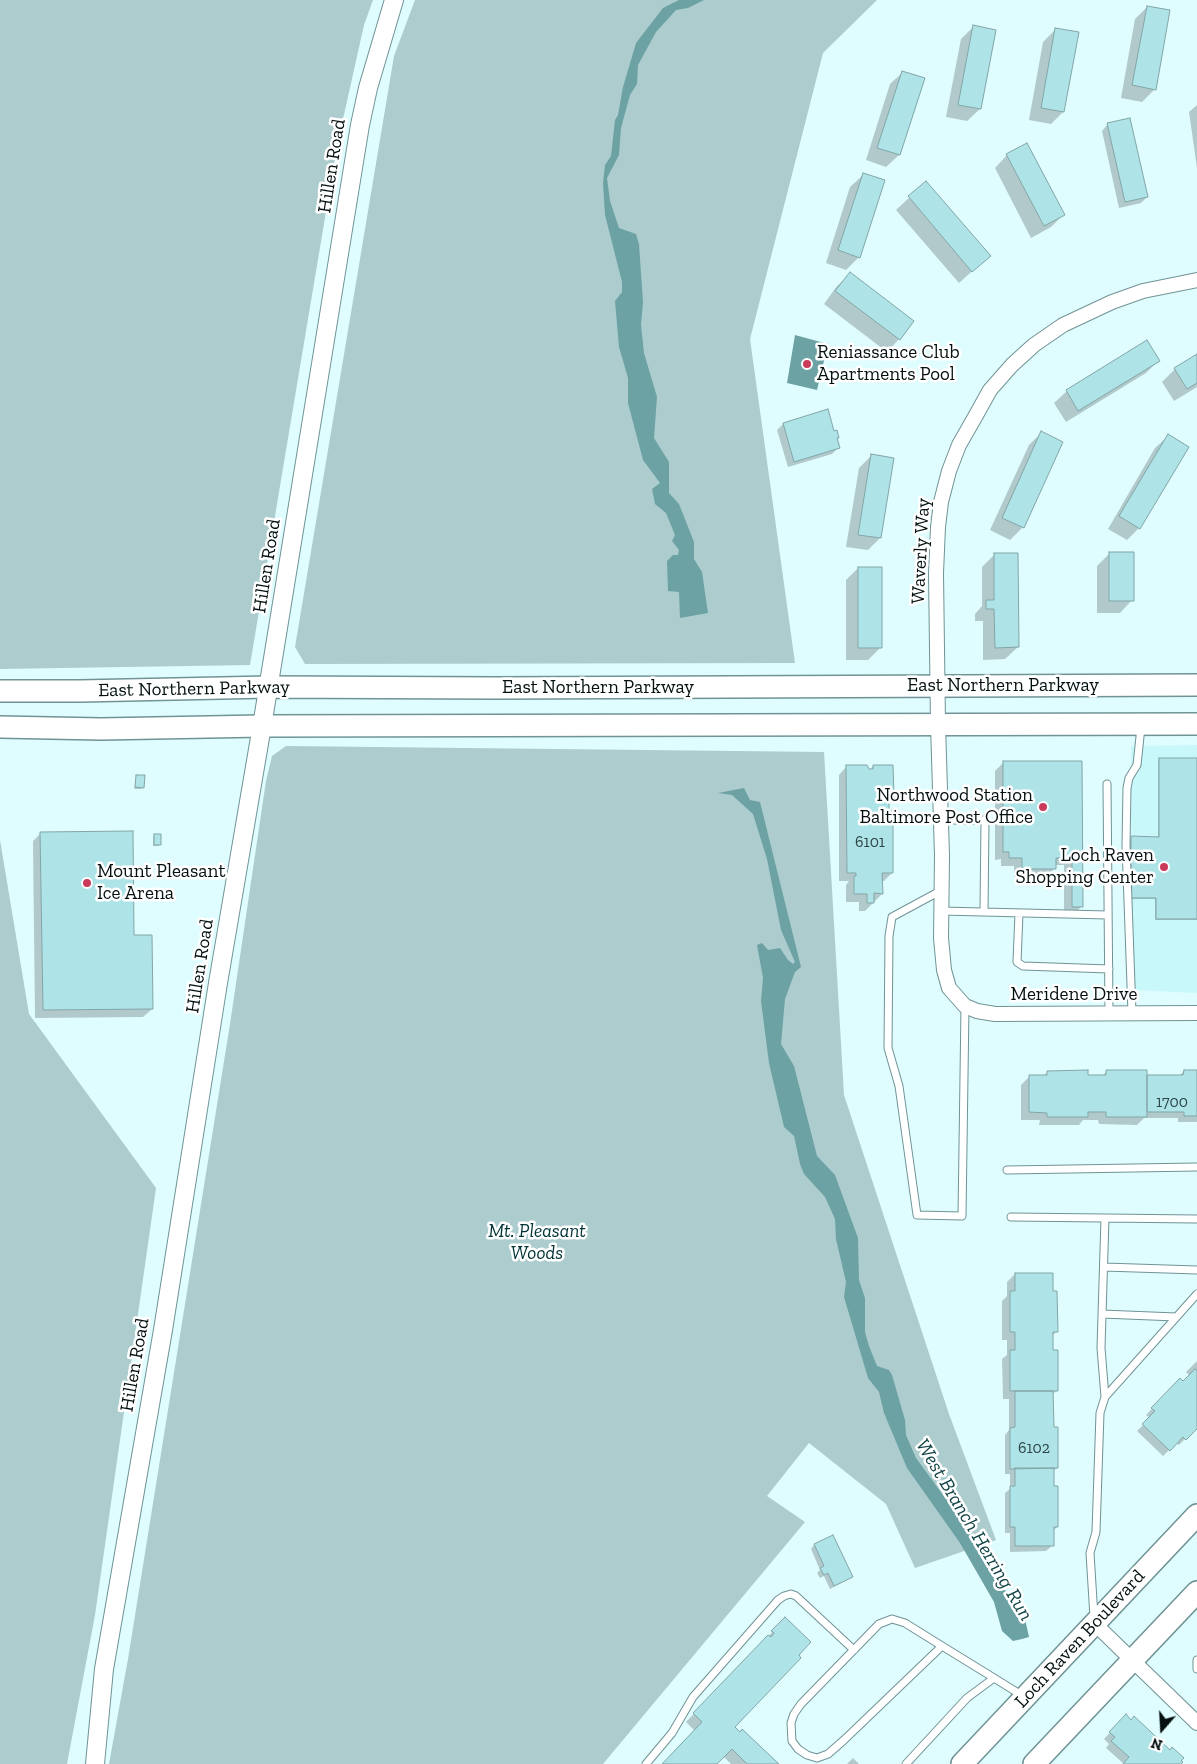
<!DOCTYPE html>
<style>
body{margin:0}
#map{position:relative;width:1197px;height:1764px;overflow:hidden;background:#dffcfe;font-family:"Zilla Slab",serif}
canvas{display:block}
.north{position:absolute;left:1137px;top:1704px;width:50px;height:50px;-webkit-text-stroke:4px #fff;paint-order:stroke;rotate:199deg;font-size:14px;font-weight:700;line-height:20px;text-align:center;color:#041010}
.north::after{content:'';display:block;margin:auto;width:18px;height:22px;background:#041010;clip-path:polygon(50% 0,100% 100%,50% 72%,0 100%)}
</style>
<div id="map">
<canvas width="1197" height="1764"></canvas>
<div class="north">N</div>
</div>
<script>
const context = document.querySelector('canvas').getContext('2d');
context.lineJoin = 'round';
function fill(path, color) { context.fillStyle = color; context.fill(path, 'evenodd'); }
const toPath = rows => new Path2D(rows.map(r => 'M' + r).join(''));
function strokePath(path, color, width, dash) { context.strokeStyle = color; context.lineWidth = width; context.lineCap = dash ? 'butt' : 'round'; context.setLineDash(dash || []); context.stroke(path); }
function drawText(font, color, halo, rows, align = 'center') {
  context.font = font + ' "Zilla Slab",serif'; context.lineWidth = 5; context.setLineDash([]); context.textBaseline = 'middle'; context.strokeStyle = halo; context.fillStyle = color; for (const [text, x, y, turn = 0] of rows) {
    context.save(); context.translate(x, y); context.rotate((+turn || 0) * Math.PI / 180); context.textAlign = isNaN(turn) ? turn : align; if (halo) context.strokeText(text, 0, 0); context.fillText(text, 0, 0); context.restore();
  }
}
fill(toPath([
 [1197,745,1197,993,1132,990,1131,746]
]), '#c9f8fb');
fill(toPath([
 [0,0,373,0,364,25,337,146,250,665,0,669],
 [415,0,877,0,823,53,750,339,795,663,305,664,295,647,394,56],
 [286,746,824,752,844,1095,949,1414,996,1540,915,1568,886,1504,809,1443,767,1496,805,1522,603,1764,109,1764,128,1659,230,1024,266,781,272,756],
 [0,840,29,1014,156,1188,95,1615,67,1764,0,1764]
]), '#acccce');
fill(toPath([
 [679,0,704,0,688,8,676,10,656,32,638,65,637,84,630,95,621,128,619,155,607,178,610,201,619,228,636,234,639,244,643,302,641,325,644,353,657,397,654,438,669,462,669,493,679,504,694,542,694,559,702,572,708,613,680,618,679,592,668,591,667,561,673,555,678,555,679,550,672,541,675,535,666,513,655,504,652,489,660,483,643,460,628,403,628,378,619,347,615,301,622,292,622,282,605,215,603,183,605,165,611,156,615,120,618,115,623,87,636,43,663,8],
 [795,335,828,344,817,390,787,383],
 [744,788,750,800,760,802,801,967,795,972,785,999,781,1044,794,1066,817,1156,835,1175,858,1238,859,1280,865,1298,865,1332,869,1346,877,1366,889,1370,892,1375,905,1420,906,1435,916,1458,986,1554,987,1562,996,1571,1003,1589,1021,1601,1029,1637,1022,1639,1013,1641,1002,1631,994,1602,960,1543,907,1468,884,1413,879,1392,868,1378,844,1297,846,1282,836,1239,835,1219,825,1197,804,1174,800,1164,794,1136,784,1127,769,1063,761,1001,763,978,757,945,762,943,768,950,780,948,788,960,793,964,795,962,781,930,767,859,753,814,732,795,718,793]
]), '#6da2a5');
fill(toPath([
 [1147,7,1155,89,1142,102,1121,98,1135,19],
 [973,27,994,31,980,109,967,121,946,117,961,39],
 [1056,29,1063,112,1051,124,1029,120,1043,42],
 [903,72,923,78,899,155,886,167,866,160,890,84],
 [1197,105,1197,168,1189,112],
 [1108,124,1147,197,1141,203,1119,208,1102,131],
 [1007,155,1063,215,1051,227,1031,238,995,168],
 [863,175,859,257,846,270,826,263,850,187],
 [926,182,989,256,959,283,896,210],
 [850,274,912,321,899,339,887,352,824,304,837,286],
 [1197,356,1197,387,1174,401,1162,382,1175,369],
 [1158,361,1146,373,1066,422,1054,403,1067,391],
 [783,424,836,439,838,448,832,454,788,467,777,430],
 [1041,433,1023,527,1010,540,990,530,1029,445],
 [1168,436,1139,528,1127,540,1108,529,1155,448],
 [871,456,880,538,868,550,846,547,859,468],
 [1110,553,1132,600,1120,613,1097,613,1097,566],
 [995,554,1018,647,1005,659,983,660,983,621,975,621,975,614,982,606,982,567],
 [858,568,881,647,868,660,846,660,846,580],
 [1159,759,1197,759,1197,920,1155,920,1155,899,1130,899,1130,839,1132,838,1158,838,1158,761],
 [1003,763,1081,763,1081,907,1073,915,1064,915,1064,865,1055,865,1055,868,1047,876,1014,877,1014,866,1001,866,1001,859,995,860,995,771],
 [847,766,870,770,873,766,892,796,888,800,892,873,884,881,881,881,882,894,865,911,859,911,859,902,846,902,846,885,849,881,839,881,839,775],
 [137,776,142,788,141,789,134,789],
 [41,833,133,936,152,1009,143,1017,35,1018,33,841],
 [154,835,160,845,158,846,153,846,153,837],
 [1107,1071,1146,1076,1179,1076,1184,1071,1197,1071,1197,1122,1178,1122,1178,1118,1144,1118,1137,1125,1099,1124,1098,1120,1083,1120,1079,1125,1039,1125,1040,1120,1021,1120,1021,1085,1030,1076,1043,1076,1048,1072,1102,1076],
 [1015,1274,1052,1292,1056,1332,1052,1336,1052,1351,1056,1391,1052,1395,1052,1428,1057,1468,1052,1472,1057,1527,1053,1531,1053,1545,1046,1551,1010,1552,1010,1533,1005,1533,1005,1493,1010,1489,1010,1474,1005,1474,1005,1435,1009,1430,1009,1399,1003,1399,1002,1359,1007,1355,1007,1340,1002,1340,1002,1301,1007,1296,1007,1282],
 [1197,1361,1197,1427,1179,1445,1176,1443,1163,1456,1137,1431,1150,1418,1146,1415,1174,1386,1183,1383,1190,1376,1186,1372],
 [832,1537,851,1577,847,1580,830,1589,824,1576,820,1578,817,1573,820,1570,811,1549,814,1545],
 [785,1619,733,1727,777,1764,731,1764,723,1756,716,1764,663,1764,695,1731,686,1722],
 [1126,1716,1169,1751,1180,1764,1124,1764,1106,1748,1109,1744,1104,1739],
 [853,1758,859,1764,847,1764]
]), '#0003');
const building = toPath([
 [1147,6,1170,10,1156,90,1132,85,1147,6],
 [973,25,996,30,981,109,958,105,973,25],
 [1055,28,1079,32,1064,112,1041,108,1055,28],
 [902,71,925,78,900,155,877,148,902,71],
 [1130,118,1148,197,1125,202,1107,123,1130,118],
 [1027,143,1065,215,1044,226,1006,154,1027,143],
 [863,173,885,180,860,258,838,250,863,173],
 [926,181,991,256,972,272,908,196,926,181],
 [850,272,914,321,900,340,835,291,850,272],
 [1147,340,1160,361,1078,411,1066,390,1147,340],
 [1197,354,1197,383,1187,389,1174,368,1197,354],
 [828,409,834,431,837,430,839,438,837,438,840,448,794,462,783,423,828,409],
 [1041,431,1063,442,1024,528,1002,518,1041,431],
 [1168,434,1189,447,1140,529,1119,516,1168,434],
 [871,454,894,458,881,538,858,535,871,454],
 [1109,552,1134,552,1134,601,1109,601,1109,552],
 [994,553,1018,553,1019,647,995,648,994,609,986,609,986,600,994,600,994,553],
 [858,567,882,567,882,648,858,648,858,567],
 [1159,758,1197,758,1197,919,1156,919,1156,898,1131,898,1131,836,1159,837,1159,758],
 [1003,761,1082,761,1083,907,1072,907,1072,858,1056,858,1056,869,1022,869,1022,858,1009,858,1009,852,1003,852,1003,761],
 [846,765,867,765,869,769,873,769,873,765,893,765,894,797,889,796,889,811,893,811,893,873,882,873,883,894,874,893,874,903,867,903,867,894,854,894,854,876,856,876,856,873,847,873,846,765],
 [136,775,145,775,144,788,135,787,136,775],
 [133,831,134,935,152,935,153,1009,43,1010,40,832,133,831],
 [154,834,161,834,161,845,154,845,154,834],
 [1088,1070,1088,1075,1106,1075,1106,1070,1147,1070,1147,1117,1106,1117,1106,1112,1088,1112,1088,1117,1047,1117,1047,1113,1029,1112,1029,1075,1047,1075,1047,1071,1088,1070],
 [1184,1070,1197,1070,1197,1116,1184,1116,1184,1112,1147,1112,1147,1075,1183,1075,1184,1070],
 [1015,1273,1053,1273,1053,1291,1057,1291,1058,1332,1053,1332,1053,1350,1058,1350,1058,1391,1010,1391,1010,1350,1015,1350,1015,1332,1010,1332,1010,1291,1015,1291,1015,1273],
 [1195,1369,1197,1371,1197,1429,1186,1440,1183,1437,1170,1451,1142,1424,1155,1411,1151,1408,1180,1378,1183,1381,1195,1369],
 [1015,1391,1053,1391,1054,1427,1058,1427,1058,1468,1010,1469,1010,1428,1015,1427,1015,1391],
 [1015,1468,1054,1468,1054,1486,1058,1486,1058,1527,1054,1527,1054,1546,1015,1546,1015,1527,1010,1527,1010,1486,1015,1486,1015,1468],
 [833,1535,853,1577,834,1586,828,1573,824,1575,820,1568,824,1566,814,1544,833,1535],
 [785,1617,811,1642,799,1655,801,1658,735,1727,740,1732,742,1729,779,1764,747,1764,732,1749,717,1764,662,1764,702,1722,693,1713,768,1635,771,1637,774,1633,771,1631,785,1617],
 [1126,1714,1131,1720,1134,1716,1170,1750,1172,1747,1184,1758,1181,1761,1183,1762,1181,1764,1123,1764,1129,1757,1111,1741,1115,1737,1109,1732,1126,1714]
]);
fill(building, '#aee4e8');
strokePath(building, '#82a5a7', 1);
const service = toPath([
 [1107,784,1109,1013],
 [941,820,985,820,984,912],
 [942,890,892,917,889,936,888,1048,899,1086,917,1215,962,1216,965,1006],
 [941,911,1108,915],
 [1019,913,1017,962,1023,966,1109,969],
 [1132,1013,1126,845,1127,788,1129,778,1137,765,1141,727],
 [1007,1170,1197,1167],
 [1011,1217,1105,1218],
 [1104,1267,1197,1270],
 [1102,1314,1176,1317],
 [1105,1397,1101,1348,1105,1218,1197,1219],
 [1094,1617,1090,1553,1096,1532,1100,1413,1105,1397,1197,1294],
 [942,1646,844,1740,828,1754,817,1758,807,1755,798,1749,792,1741,791,1723,794,1714,801,1704,879,1624,892,1619,905,1623,942,1646,994,1678,1023,1696],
 [1197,1660,1197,1669],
 [646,1764,672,1733,693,1697,778,1600,784,1596,791,1594,796,1596,854,1650],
 [906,1764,967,1698,994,1678]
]);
const minor = toPath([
 [1197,280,1143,291,1112,302,1063,325,1034,345,1012,365,990,390,975,417,959,445,949,471,941,502,938,527,936,573,938,724,942,856,941,938,944,970,949,988,965,1006,977,1011,995,1014,1197,1013],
 [1094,1623,1197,1723]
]);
const tertiary = toPath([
 [95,1764,104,1669,163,1330,218,983,262,726,360,125,368,88,394,0]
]);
const primary = toPath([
 [0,691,80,691,269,687,497,688,1197,685],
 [0,727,101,729,262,726,1197,724],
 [962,1764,1197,1515],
 [1034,1764,1197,1592]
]);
strokePath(service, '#709395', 9);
strokePath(minor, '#709395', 16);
strokePath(tertiary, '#709395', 20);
strokePath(primary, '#709395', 24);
strokePath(service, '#fff', 7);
strokePath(minor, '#fff', 14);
strokePath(tertiary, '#fff', 18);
strokePath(primary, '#fff', 21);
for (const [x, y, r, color] of [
 [807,364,5,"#ca3a5a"],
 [1043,807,5,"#ca3a5a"],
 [1164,867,5,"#ca3a5a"],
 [87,883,5,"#ca3a5a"]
]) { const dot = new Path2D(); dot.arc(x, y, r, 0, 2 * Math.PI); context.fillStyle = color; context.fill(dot); strokePath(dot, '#fff', 2); }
drawText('16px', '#2e4546', null, [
 ["6101",870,842],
 ["1700",1172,1102],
 ["6102",1034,1448]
]);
drawText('19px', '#041010', '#fff', [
 ["Hillen Road",332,166,-81],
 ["Waverly Way",921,551,-87],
 ["Hillen Road",267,566,-81],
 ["East Northern Parkway",1003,686],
 ["East Northern Parkway",598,688],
 ["East Northern Parkway",194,689,-1],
 ["Hillen Road",200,966,-81],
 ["Meridene Drive",1074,995],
 ["Hillen Road",135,1365,-80],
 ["Loch Raven Boulevard",1080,1639,-47]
]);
drawText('19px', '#041010', '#fff', [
 ["Reniassance Club",817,353],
 ["Apartments Pool",817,375],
 ["Northwood Station",1033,796,"right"],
 ["Baltimore Post Office",1033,818,"right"],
 ["Loch Raven",1154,856,"right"],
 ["Shopping Center",1154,878,"right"],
 ["Mount Pleasant",97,872],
 ["Ice Arena",97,894]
], 'left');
drawText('italic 19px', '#003336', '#fff', [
 ["Mt. Pleasant",537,1232],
 ["Woods",537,1254]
]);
drawText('italic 20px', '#134447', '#fff', [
 ["West Branch Herring Run",974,1530,59]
]);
</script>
